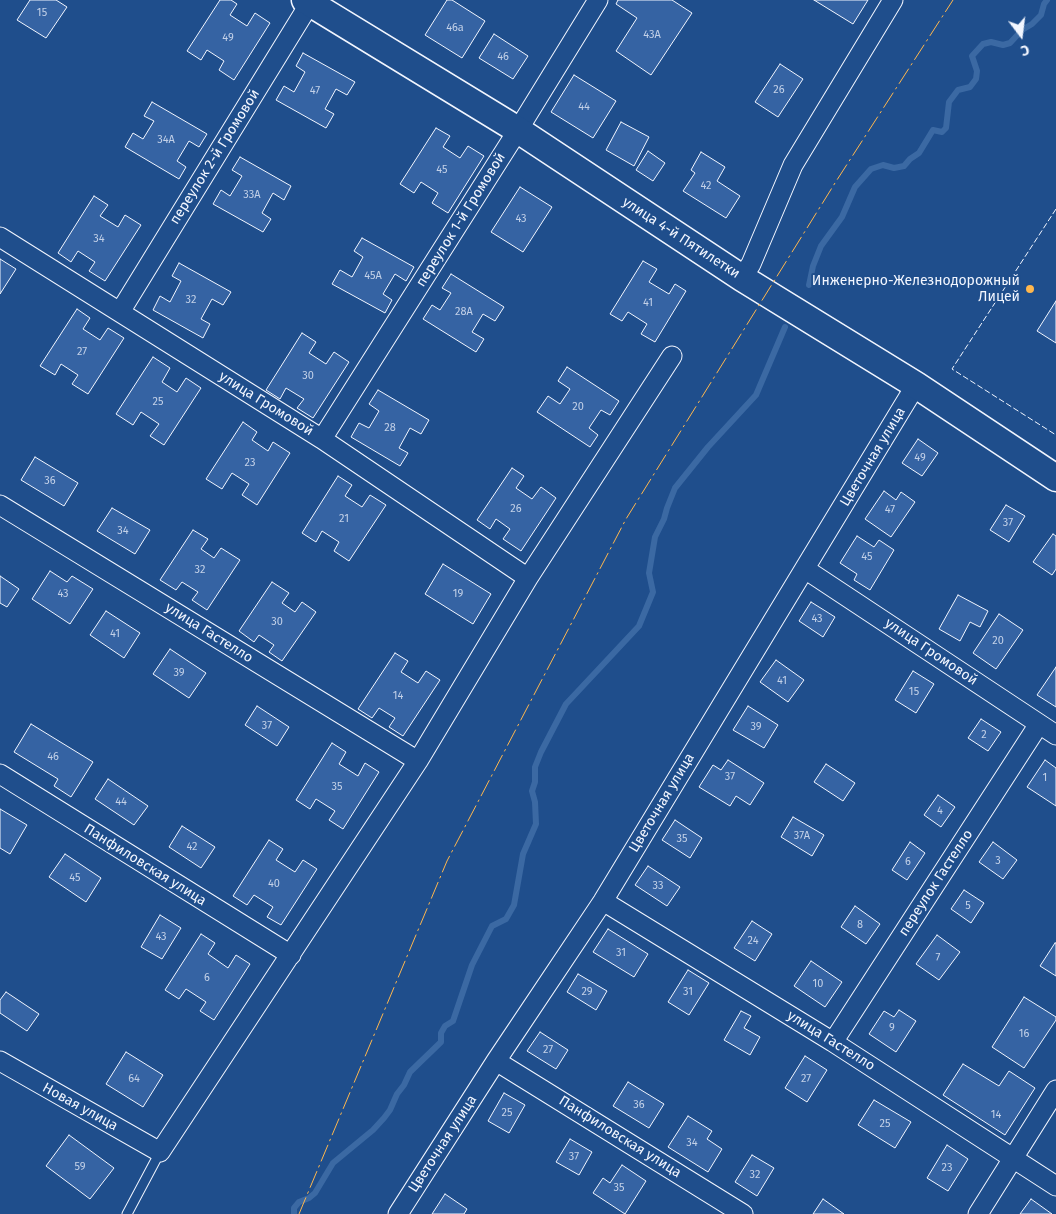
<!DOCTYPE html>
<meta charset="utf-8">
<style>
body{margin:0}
#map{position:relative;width:1056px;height:1214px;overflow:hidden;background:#1f4e8c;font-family:"Fira Sans",sans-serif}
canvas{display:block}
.north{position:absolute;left:996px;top:10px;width:50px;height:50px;-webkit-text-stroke:4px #1f4e8c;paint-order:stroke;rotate:165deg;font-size:14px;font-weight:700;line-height:20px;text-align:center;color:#f2f6ff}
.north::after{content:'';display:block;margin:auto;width:18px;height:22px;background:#f2f6ff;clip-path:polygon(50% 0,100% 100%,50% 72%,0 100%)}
</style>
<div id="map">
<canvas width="1056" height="1214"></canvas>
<div class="north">С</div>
</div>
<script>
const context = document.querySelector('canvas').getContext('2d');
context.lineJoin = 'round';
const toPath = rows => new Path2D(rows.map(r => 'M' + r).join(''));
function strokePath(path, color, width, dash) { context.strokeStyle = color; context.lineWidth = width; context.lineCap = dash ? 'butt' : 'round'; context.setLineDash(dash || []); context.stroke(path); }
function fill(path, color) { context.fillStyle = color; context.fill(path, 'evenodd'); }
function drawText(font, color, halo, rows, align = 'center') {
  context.font = font + ' "Fira Sans",sans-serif'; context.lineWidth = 4; context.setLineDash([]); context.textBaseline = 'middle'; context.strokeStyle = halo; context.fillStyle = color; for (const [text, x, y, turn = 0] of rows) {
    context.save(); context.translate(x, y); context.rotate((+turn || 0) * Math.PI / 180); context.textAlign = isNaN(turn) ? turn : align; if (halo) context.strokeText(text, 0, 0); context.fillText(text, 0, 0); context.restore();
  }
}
strokePath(toPath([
 [809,285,813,266,821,246,842,217,855,187,871,169,883,165,894,168,904,166,910,159,919,153,933,130,942,132,946,128,949,102,958,90,970,87,976,79,977,71,972,56,983,44,991,42,1003,45,1010,43,1022,30,1032,24,1041,15,1044,4,1047,0],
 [294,1214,294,1208,299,1202,309,1198,315,1193,333,1163,373,1130,384,1118,390,1110,397,1094,404,1085,410,1072,441,1042,441,1033,445,1026,453,1021,472,965,492,926,506,919,514,905,523,854,536,824,535,802,532,791,535,782,535,767,541,752,566,704,639,626,653,592,649,573,655,537,664,519,667,508,675,488,708,447,756,395,785,327]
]), '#3b69a3', 6);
const building = toPath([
 [30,0,56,0,67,7,46,38,17,20,30,0],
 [220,0,231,0,237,4,230,15,247,26,255,13,270,23,234,80,219,70,224,61,207,50,201,60,187,51,220,0],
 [447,0,452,0,485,21,462,58,425,35,447,0],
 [618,0,672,0,692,13,651,75,616,51,637,18,616,4,618,0],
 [814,0,868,0,853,24,814,0],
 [494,34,528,56,513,79,479,58,494,34],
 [303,53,355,82,347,95,336,89,325,109,334,114,326,128,276,100,284,86,294,92,305,72,296,66,303,53],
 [780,64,803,79,778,117,755,102,780,64],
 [574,75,616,101,593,138,551,112,574,75],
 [152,102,207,134,199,147,189,141,177,161,186,167,179,179,125,147,133,133,143,139,154,121,144,116,152,102],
 [621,122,649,137,634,166,606,150,621,122],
 [436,128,450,136,443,147,460,158,468,146,484,156,448,213,432,203,438,193,421,182,414,193,400,184,436,128],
 [648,151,665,163,653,181,636,170,648,151],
 [701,152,725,167,717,181,740,196,726,218,683,191,695,173,691,170,701,152],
 [240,157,291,186,284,200,273,193,262,213,271,219,263,232,213,204,221,190,230,196,242,176,232,170,240,157],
 [520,187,552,207,523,252,491,232,520,187],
 [94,196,108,205,100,216,118,227,125,215,141,225,105,281,89,271,95,262,78,251,71,262,58,253,94,196],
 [362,238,414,267,406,281,395,274,383,294,392,300,385,313,332,284,340,270,352,277,363,257,354,251,362,238],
 [0,259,16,269,0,294,0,259],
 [643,261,657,269,649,282,669,294,675,284,686,291,655,342,641,334,647,324,628,312,622,321,610,314,643,261],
 [179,263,231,292,223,305,212,299,201,319,210,324,203,338,153,310,160,296,170,302,181,281,172,276,179,263],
 [451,274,504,307,495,321,483,314,472,332,484,339,476,352,423,319,432,305,440,310,451,293,442,288,451,274],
 [1056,301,1056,343,1037,331,1056,301],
 [77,309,90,318,83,329,100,340,108,328,124,338,88,394,72,384,78,375,61,364,55,375,40,366,77,309],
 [302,333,316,342,309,353,326,364,334,352,349,362,313,418,297,408,304,399,286,388,280,399,266,390,302,333],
 [153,357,170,368,162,382,177,392,186,378,201,388,164,445,150,436,159,424,141,412,133,425,116,414,153,357],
 [567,367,619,401,610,415,601,410,589,428,598,435,590,447,537,412,548,396,560,404,570,389,558,381,567,367],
 [378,390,429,420,421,434,410,428,399,448,408,453,400,466,351,437,359,423,369,428,379,411,369,404,378,390],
 [243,422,257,432,252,440,268,451,273,442,290,453,257,505,242,495,249,484,232,473,222,489,206,479,243,422],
 [918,439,938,453,922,476,902,463,918,439],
 [35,457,78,483,64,506,21,480,35,457],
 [512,468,524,476,516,488,532,499,541,487,556,498,521,551,503,539,510,529,496,519,490,529,477,520,512,468],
 [338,476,352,485,345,496,362,507,370,495,386,505,349,561,334,551,339,542,322,531,316,542,302,533,338,476],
 [884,491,896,500,901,492,915,502,891,537,865,519,884,491],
 [1006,505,1025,516,1009,542,990,530,1006,505],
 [112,508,150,530,135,554,97,531,112,508],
 [193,530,208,539,201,549,214,558,221,548,240,560,207,610,192,600,198,592,182,582,176,590,160,580,193,530],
 [1053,534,1056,536,1056,569,1052,575,1033,562,1053,534],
 [857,536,874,547,879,540,894,550,870,590,854,580,857,574,840,563,857,536],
 [443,564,491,594,473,624,425,594,443,564],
 [50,571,67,582,72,576,93,589,70,624,32,599,50,571],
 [0,576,19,589,7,607,0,603,0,576],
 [272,582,289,593,282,603,295,612,302,602,316,612,282,661,269,652,274,645,259,635,254,642,239,631,272,582],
 [958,595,988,611,980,627,970,622,960,641,939,629,958,595],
 [811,602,835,617,823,637,799,621,811,602],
 [106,611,140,633,124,658,90,635,106,611],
 [999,614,1023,630,996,669,973,653,999,614],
 [170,649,206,673,189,698,153,674,170,649],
 [395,653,408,661,401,672,418,683,426,671,440,680,403,736,389,727,395,718,379,708,372,718,358,709,395,653],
 [776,660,804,680,788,702,760,682,776,660],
 [1056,667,1056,707,1037,695,1056,667],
 [913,671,934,684,916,713,895,700,913,671],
 [257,706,289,727,277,746,245,725,257,706],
 [748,706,778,725,764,748,733,730,748,706],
 [981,719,1001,732,988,751,968,738,981,719],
 [31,724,93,762,71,797,54,786,58,779,14,752,31,724],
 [332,743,346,752,339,764,358,776,365,763,379,772,343,829,329,820,335,811,316,799,310,809,296,800,332,743],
 [728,760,764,783,750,805,736,796,730,806,699,787,713,765,721,770,728,760],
 [1045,760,1056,768,1056,806,1027,787,1045,760],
 [826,764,855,783,843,801,814,782,826,764],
 [108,779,148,806,134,825,95,799,108,779],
 [938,795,955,807,941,827,924,815,938,795],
 [0,809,27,825,10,854,0,848,0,809],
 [793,817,824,835,812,856,781,837,793,817],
 [675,820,702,838,690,858,662,840,675,820],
 [182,826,215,847,201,868,169,847,182,826],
 [269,840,283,849,276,860,295,872,303,860,317,869,281,925,267,917,273,907,254,895,247,905,233,896,269,840],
 [910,842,925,853,907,880,892,870,910,842],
 [993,842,1017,860,1003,879,979,862,993,842],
 [65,854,101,878,86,902,49,877,65,854],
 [648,866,680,887,667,906,635,885,648,866],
 [964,890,984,903,971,923,951,909,964,890],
 [855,906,880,924,866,944,841,927,855,906],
 [160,915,181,928,162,959,141,947,160,915],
 [752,921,772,934,755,961,734,948,752,921],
 [608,929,648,954,634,977,593,952,608,929],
 [201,934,215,943,208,954,228,968,236,955,250,964,214,1020,200,1011,206,1002,186,989,179,999,165,990,201,934],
 [937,935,960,952,939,980,916,964,937,935],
 [1055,943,1056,943,1056,976,1040,966,1055,943],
 [811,961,842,982,825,1007,794,986,811,961],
 [688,970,709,983,689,1015,668,1002,688,970],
 [578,974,607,991,596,1010,567,992,578,974],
 [6,992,39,1014,27,1031,0,1013,0,1000,6,992],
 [1024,997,1056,1017,1056,1020,1024,1068,992,1047,1024,997],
 [899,1010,916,1021,896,1052,869,1034,884,1011,894,1017,899,1010],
 [741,1011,751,1016,744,1028,760,1037,750,1055,724,1040,741,1011],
 [540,1032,568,1050,556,1069,527,1051,540,1032],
 [126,1052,163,1075,143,1107,106,1084,126,1052],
 [805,1056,827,1070,807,1102,785,1088,805,1056],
 [963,1064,999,1086,1009,1071,1035,1088,1005,1135,943,1095,963,1064],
 [628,1082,664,1104,649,1128,613,1106,628,1082],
 [504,1093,525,1105,509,1133,488,1121,504,1093],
 [874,1100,911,1122,895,1148,858,1125,874,1100],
 [688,1116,712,1131,707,1139,722,1149,708,1172,668,1147,688,1116],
 [69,1135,114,1168,90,1199,46,1166,69,1135],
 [570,1139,592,1152,579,1175,556,1162,570,1139],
 [947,1145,968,1159,948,1191,927,1178,947,1145],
 [752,1155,774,1168,757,1196,735,1182,752,1155],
 [622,1165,646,1181,625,1214,593,1193,603,1178,610,1183,622,1165],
 [445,1194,467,1209,464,1214,432,1214,445,1194],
 [823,1199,844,1214,813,1214,823,1199],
 [1031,1199,1052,1214,1020,1214,1031,1199]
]);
fill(building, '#3563a3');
strokePath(building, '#f2f6ff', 1);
const lane = toPath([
 [127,1214,160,1152]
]);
const street = toPath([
 [0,237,322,439,528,578],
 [742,278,751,264,793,165,893,0],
 [120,312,310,3],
 [322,439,518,130,598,0],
 [0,505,418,761],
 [805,569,1056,735],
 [0,774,291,955],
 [603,901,833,1042,1056,1186],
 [833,1042,1039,724],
 [0,1061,160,1152,418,761,528,578,672,356],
 [496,1061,743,1214],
 [398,1214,496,1061,603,901,916,385],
 [978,1214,1056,1090]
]);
const secondary = toPath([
 [305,0,518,130,742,278,916,385,1056,478]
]);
strokePath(lane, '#f2f6ff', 11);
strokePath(street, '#f2f6ff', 21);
strokePath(secondary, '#f2f6ff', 29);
strokePath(lane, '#1f4e8c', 9);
strokePath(street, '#1f4e8c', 19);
strokePath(secondary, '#1f4e8c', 26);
strokePath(toPath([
 [1056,209,952,369,1056,435]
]), '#f2f6ff', 1, [6, 2.5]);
strokePath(toPath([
 [299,1214,447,861,626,519,835,183,953,0]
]), '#ffb74d', 1, [18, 4, 2.5, 4]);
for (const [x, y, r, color] of [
 [1030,289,5,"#ffb74d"]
]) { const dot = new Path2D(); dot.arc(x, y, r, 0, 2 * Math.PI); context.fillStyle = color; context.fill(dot); strokePath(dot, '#1f4e8c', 2); }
drawText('11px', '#c3d1e8', null, [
 ["15",42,13],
 ["46а",455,28],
 ["43А",652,35],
 ["49",228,38],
 ["46",503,57],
 ["26",779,90],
 ["47",315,91],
 ["44",584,107],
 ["34А",166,140],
 ["45",442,170],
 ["42",706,186],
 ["33А",252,195],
 ["43",521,219],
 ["34",99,239],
 ["45А",373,276],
 ["32",191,300],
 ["41",648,303],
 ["28А",464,312],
 ["27",82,352],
 ["30",308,376],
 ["25",158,402],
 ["20",578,407],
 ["28",390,428],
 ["49",920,458],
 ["23",250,463],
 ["36",50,481],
 ["26",516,509],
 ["47",890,510],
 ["21",344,519],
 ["37",1008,523],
 ["34",123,531],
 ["45",867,557],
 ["32",200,570],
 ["43",63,594],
 ["19",458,594],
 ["43",817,619],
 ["30",277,622],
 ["41",115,634],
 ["20",998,641],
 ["39",179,673],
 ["41",782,681],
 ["15",914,692],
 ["14",398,696],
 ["37",267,726],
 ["39",756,727],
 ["2",984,735],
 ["46",53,757],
 ["37",730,777],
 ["1",1045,778],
 ["35",337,787],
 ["44",121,802],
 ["4",940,811],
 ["37А",802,836],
 ["35",682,839],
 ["42",192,847],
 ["3",998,861],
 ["6",908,862],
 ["45",75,878],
 ["40",274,884],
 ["33",658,886],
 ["5",968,906],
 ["8",860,925],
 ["43",161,937],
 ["24",753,941],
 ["31",621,953],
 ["7",938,958],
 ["6",207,978],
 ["10",818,984],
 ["29",587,992],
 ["31",688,992],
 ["9",892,1028],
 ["16",1024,1034],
 ["27",548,1050],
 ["64",134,1079],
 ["27",806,1079],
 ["36",639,1105],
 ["25",507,1113],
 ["14",996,1115],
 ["25",885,1124],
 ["34",692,1143],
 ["37",574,1157],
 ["59",80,1167],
 ["23",947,1168],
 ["32",755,1175],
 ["35",619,1188]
]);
drawText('14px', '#f2f6ff', '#1f4e8c', [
 ["переулок 2-й Громовой",215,157,-58],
 ["переулок 1-й Громовой",461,220,-58],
 ["улица 4-й Пятилетки",681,238,33],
 ["улица Громовой",266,404,32],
 ["Цветочная улица",873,457,-59],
 ["улица Гастелло",209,633,32],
 ["улица Громовой",931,652,34],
 ["Цветочная улица",662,803,-59],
 ["Панфиловская улица",145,865,32],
 ["переулок Гастелло",936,883,-57],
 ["улица Гастелло",831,1041,32],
 ["Новая улица",80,1107,29],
 ["Панфиловская улица",620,1137,32],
 ["Цветочная улица",443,1144,-57]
]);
drawText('14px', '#f2f6ff', '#1f4e8c', [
 ["Инженерно-Железнодорожный",1020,281],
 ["Лицей",1020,297]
], 'right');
</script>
